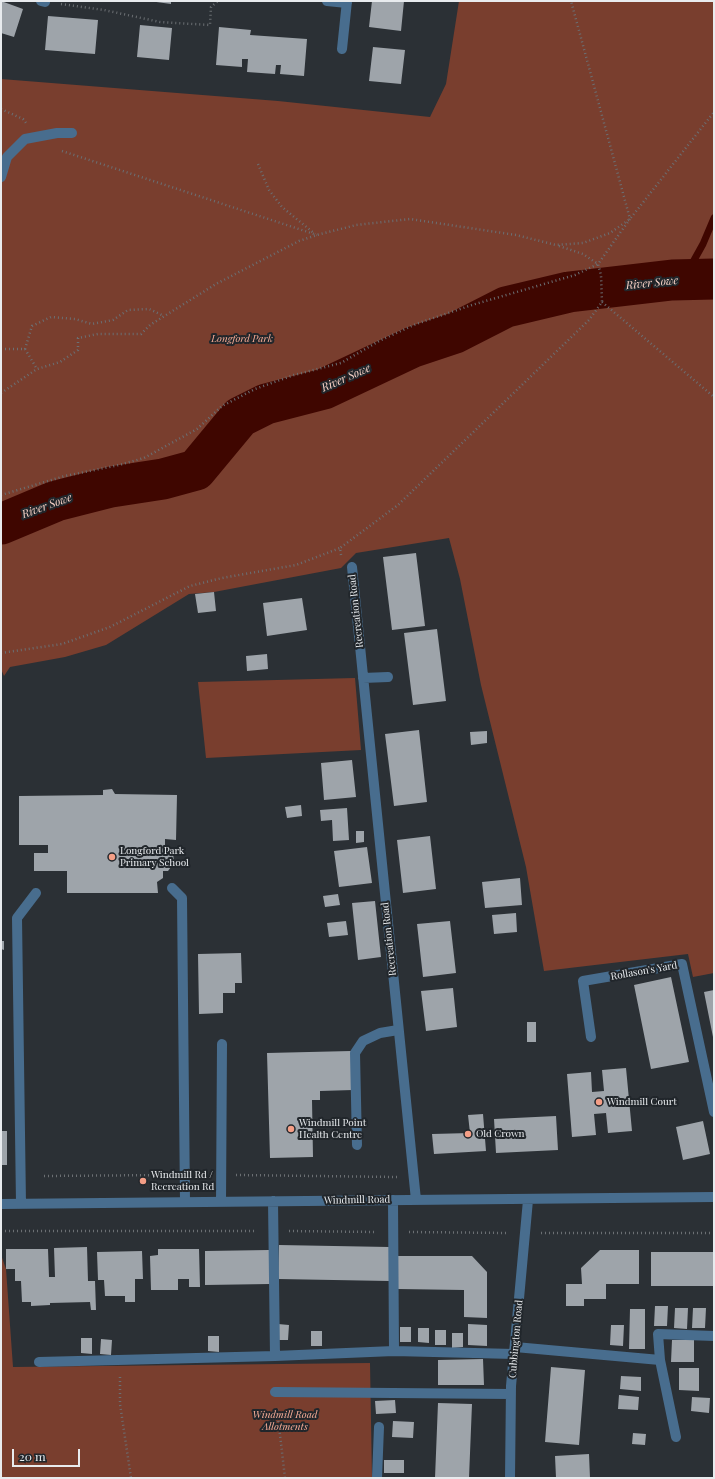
<!DOCTYPE html>
<style>
body{margin:0}
#map{position:relative;width:715px;height:1479px;overflow:hidden;background:#2b3035;font-family:"Playfair Display",serif}
canvas{display:block}
.frame{position:absolute;inset:0;border:2px solid #e8ebee;pointer-events:none}
.scale{position:absolute;left:12px;top:1449px;width:68px;height:18px;box-sizing:border-box;border:2px solid #e8ebee;border-top:0;padding-left:5px;font-size:12px;line-height:14px;white-space:nowrap;color:#e8ebee;-webkit-text-stroke:3px #21262b;paint-order:stroke}
</style>
<div id="map">
<canvas width="715" height="1479"></canvas>
<div class="frame"></div>
<div class="scale">20 m</div>
</div>
<script>
const context = document.querySelector('canvas').getContext('2d');
context.lineJoin = 'round';
function fill(path, color) { context.fillStyle = color; context.fill(path, 'evenodd'); }
const toPath = rows => new Path2D(rows.map(r => 'M' + r).join(''));
function strokePath(path, color, width, dash) { context.strokeStyle = color; context.lineWidth = width; context.lineCap = dash ? 'butt' : 'round'; context.setLineDash(dash || []); context.stroke(path); }
function drawText(font, color, halo, rows, align = 'center') {
  context.font = font + ' "Playfair Display",serif'; context.lineWidth = 4; context.setLineDash([]); context.textBaseline = 'middle'; context.strokeStyle = halo; context.fillStyle = color; for (const [text, x, y, turn = 0] of rows) {
    context.save(); context.translate(x, y); context.rotate((+turn || 0) * Math.PI / 180); context.textAlign = isNaN(turn) ? turn : align; if (halo) context.strokeText(text, 0, 0); context.fillText(text, 0, 0); context.restore();
  }
}
fill(toPath([
 [459,1,714,1,714,973,693,977,688,954,544,971,526,867,481,685,460,579,449,538,356,553,341,568,214,592,189,594,106,645,65,657,10,667,4,676,1,669,1,79,278,101,430,117,446,84],
 [355,678,361,750,206,758,198,682],
 [1,1255,6,1269,13,1367,370,1363,372,1478,1,1478]
]), '#793e2e');
strokePath(toPath([
 [672,280,693,262,703,244,714,218]
]), '#3f0600', 7);
strokePath(toPath([
 [1,524,56,501,111,487,163,479,196,470,240,417,266,404,324,389,413,347,455,333,506,307,569,292,672,280,714,279]
]), '#3f0600', 41);
fill(toPath([
 [1,1,23,9,14,37,1,33],
 [149,1,171,1,171,4],
 [372,1,404,1,401,31,369,27],
 [48,16,98,20,95,54,45,50],
 [140,25,172,28,169,60,137,57],
 [219,27,251,30,250,35,307,39,304,76,280,74,281,65,276,65,275,74,247,72,248,59,242,59,242,67,216,65],
 [373,47,405,50,401,84,369,81],
 [416,553,425,626,392,630,383,557],
 [214,592,216,611,198,613,195,594],
 [302,598,307,630,267,636,263,603],
 [437,629,446,701,413,705,404,633],
 [267,654,268,669,247,671,246,656],
 [419,730,427,802,394,806,385,734],
 [487,731,487,743,471,745,470,732],
 [352,760,356,797,324,800,321,763],
 [112,789,115,794,177,795,176,840,165,839,165,850,173,852,174,863,168,871,163,871,163,878,157,882,158,893,67,893,67,871,34,871,34,853,48,853,48,845,19,845,19,796,103,795,103,790],
 [301,805,302,816,287,818,285,807],
 [347,808,349,840,333,841,332,820,321,821,320,810],
 [356,831,364,831,364,842,356,843],
 [430,836,436,889,403,893,397,840],
 [367,847,372,883,339,887,334,851],
 [520,878,522,905,485,908,482,882],
 [338,894,340,905,325,907,323,896],
 [375,901,381,957,358,960,352,903],
 [516,913,517,932,494,934,492,915],
 [346,921,348,935,329,937,327,923],
 [450,921,456,973,423,977,417,924],
 [1,941,4,941,4,950,1,949],
 [241,953,242,983,235,983,235,993,223,993,223,1013,199,1014,198,954],
 [671,977,689,1062,651,1069,634,985],
 [453,988,457,1027,426,1031,421,991],
 [714,990,714,1037,713,1037,704,992],
 [527,1022,536,1022,536,1042,527,1042],
 [351,1051,353,1090,320,1091,320,1100,312,1100,313,1157,270,1158,267,1053],
 [626,1068,632,1131,608,1133,606,1113,594,1114,596,1135,572,1137,567,1074,591,1072,592,1092,604,1091,602,1070],
 [483,1114,486,1151,434,1154,432,1134,470,1133,468,1115],
 [556,1116,558,1150,496,1153,494,1119],
 [703,1121,710,1154,683,1160,676,1127],
 [1,1131,7,1131,7,1165,1,1165],
 [279,1245,389,1247,389,1281,278,1279],
 [87,1247,88,1281,95,1281,96,1310,91,1310,90,1302,50,1303,50,1305,31,1306,31,1302,22,1302,21,1281,15,1281,15,1269,6,1269,6,1249,48,1249,49,1277,55,1277,54,1248],
 [158,1249,199,1249,200,1287,189,1287,189,1279,178,1279,178,1290,151,1290,150,1256,158,1255],
 [269,1250,270,1284,205,1285,205,1251],
 [600,1250,639,1250,639,1284,606,1284,606,1299,584,1299,584,1306,566,1306,566,1284,582,1284,581,1268],
 [142,1251,143,1279,135,1279,135,1302,125,1302,125,1296,105,1296,104,1280,98,1280,97,1252],
 [651,1252,714,1252,714,1286,651,1286],
 [398,1256,472,1256,487,1272,487,1318,464,1317,464,1290,398,1289],
 [655,1306,668,1306,667,1326,654,1326],
 [675,1308,688,1308,687,1329,674,1328],
 [693,1308,706,1308,705,1328,692,1328],
 [630,1309,645,1309,645,1349,629,1349],
 [278,1324,289,1325,288,1340,277,1340],
 [468,1324,487,1325,487,1346,468,1345],
 [611,1325,624,1325,623,1346,610,1345],
 [400,1327,411,1327,411,1342,400,1342],
 [418,1328,429,1328,429,1343,418,1342],
 [435,1330,446,1330,446,1345,435,1345],
 [311,1331,322,1331,322,1346,311,1346],
 [452,1333,463,1333,463,1347,452,1348],
 [208,1336,219,1336,219,1352,208,1351],
 [81,1338,92,1338,92,1354,81,1353],
 [101,1339,112,1340,111,1355,100,1354],
 [672,1340,694,1340,694,1362,671,1362],
 [483,1359,484,1385,438,1385,438,1360],
 [551,1367,585,1370,579,1445,545,1442],
 [679,1368,699,1368,699,1391,679,1390],
 [621,1376,641,1377,641,1391,620,1389],
 [619,1395,639,1397,638,1410,618,1409],
 [692,1397,710,1398,709,1413,691,1411],
 [395,1400,396,1413,376,1414,375,1401],
 [438,1403,472,1404,469,1478,435,1478],
 [393,1421,414,1422,413,1438,392,1437],
 [633,1433,646,1434,645,1445,632,1444],
 [589,1454,590,1478,556,1478,555,1456],
 [384,1460,404,1460,404,1473,384,1473]
]), '#9ea4aa');
strokePath(toPath([
 [61,4,104,10,160,22,210,25,211,7,218,1],
 [1,109,23,119,26,123],
 [62,151,317,235],
 [258,164,269,190,282,207,315,234],
 [559,246,583,254,598,264],
 [602,302,714,397],
 [1,349,25,349,32,326,51,317,75,319,92,324,113,320,128,310,149,309,164,316],
 [25,349,37,369],
 [1,393,37,369,60,362,78,350,78,338,98,334,141,334,150,325,216,284,299,241,317,235,356,225,410,219,516,235,556,245,583,243,610,233,630,219,714,112],
 [1,495,65,476,119,465,144,458,197,429,222,406,255,389,294,375,341,363,379,341,416,324,472,305,575,275,598,264],
 [341,555,340,548,398,505,589,320,602,302,601,275,598,264,630,219,571,1],
 [1,653,62,644,110,627,190,586,222,578,296,565,340,548],
 [236,1175,397,1177],
 [44,1176,169,1175],
 [1,1231,256,1231],
 [289,1231,376,1232],
 [409,1232,508,1233],
 [541,1233,714,1233],
 [120,1377,120,1404,131,1478],
 [277,1409,285,1478]
]), '#6b6f73', 2.5, [1, 3]);
strokePath(toPath([
 [41,1,45,2],
 [327,1,347,3],
 [342,49,347,1],
 [1,177,7,157,25,139,57,133,72,133],
 [352,567,416,1200],
 [363,678,388,677],
 [172,888,182,898,185,1202],
 [591,1037,583,981,682,964,714,1112],
 [357,1145,355,1053,363,1041,380,1033,398,1030],
 [393,1200,394,1351,514,1354],
 [273,1201,275,1356,394,1351],
 [221,1202,222,1044],
 [1,1204,714,1197],
 [21,1204,17,918,36,893],
 [515,1347,660,1360,676,1437],
 [660,1360,658,1334,714,1336],
 [39,1362,275,1356],
 [275,1392,511,1394],
 [377,1478,379,1427],
 [510,1478,511,1386,528,1200]
]), '#486d8e', 10);
for (const [x, y, r, color] of [
 [112,857,4,"#f49e86"],
 [599,1102,4,"#f49e86"],
 [291,1129,4,"#f49e86"],
 [468,1134,4,"#f49e86"],
 [143,1181,4,"#f49e86"]
]) { const dot = new Path2D(); dot.arc(x, y, r, 0, 2 * Math.PI); context.fillStyle = color; context.fill(dot); strokePath(dot, '#21262b', 1.5); }
drawText('italic 10px', '#f9ad97', '#21262b', [
 ["Longford Park",242,339],
 ["Windmill Road",285,1415],
 ["Allotments",285,1427]
]);
drawText('10px', '#e8ebee', '#21262b', [
 ["Recreation Road",356,611,-96],
 ["Recreation Road",389,939,-96],
 ["Rollason's Yard",644,971,-10],
 ["Windmill Road",357,1200,-1],
 ["Cubbington Road",516,1339,-85]
]);
drawText('10px', '#e8ebee', '#21262b', [
 ["Longford Park",120,851],
 ["Primary School",120,863],
 ["Windmill Court",607,1102],
 ["Windmill Point",299,1123],
 ["Health Centre",299,1135],
 ["Old Crown",476,1134],
 ["Windmill Rd /",151,1175],
 ["Recreation Rd",151,1187]
], 'left');
drawText('italic 11px', '#fcd5c9', '#21262b', [
 ["River Sowe",652,283,-6],
 ["River Sowe",346,378,-24],
 ["River Sowe",47,506,-20]
]);
</script>
